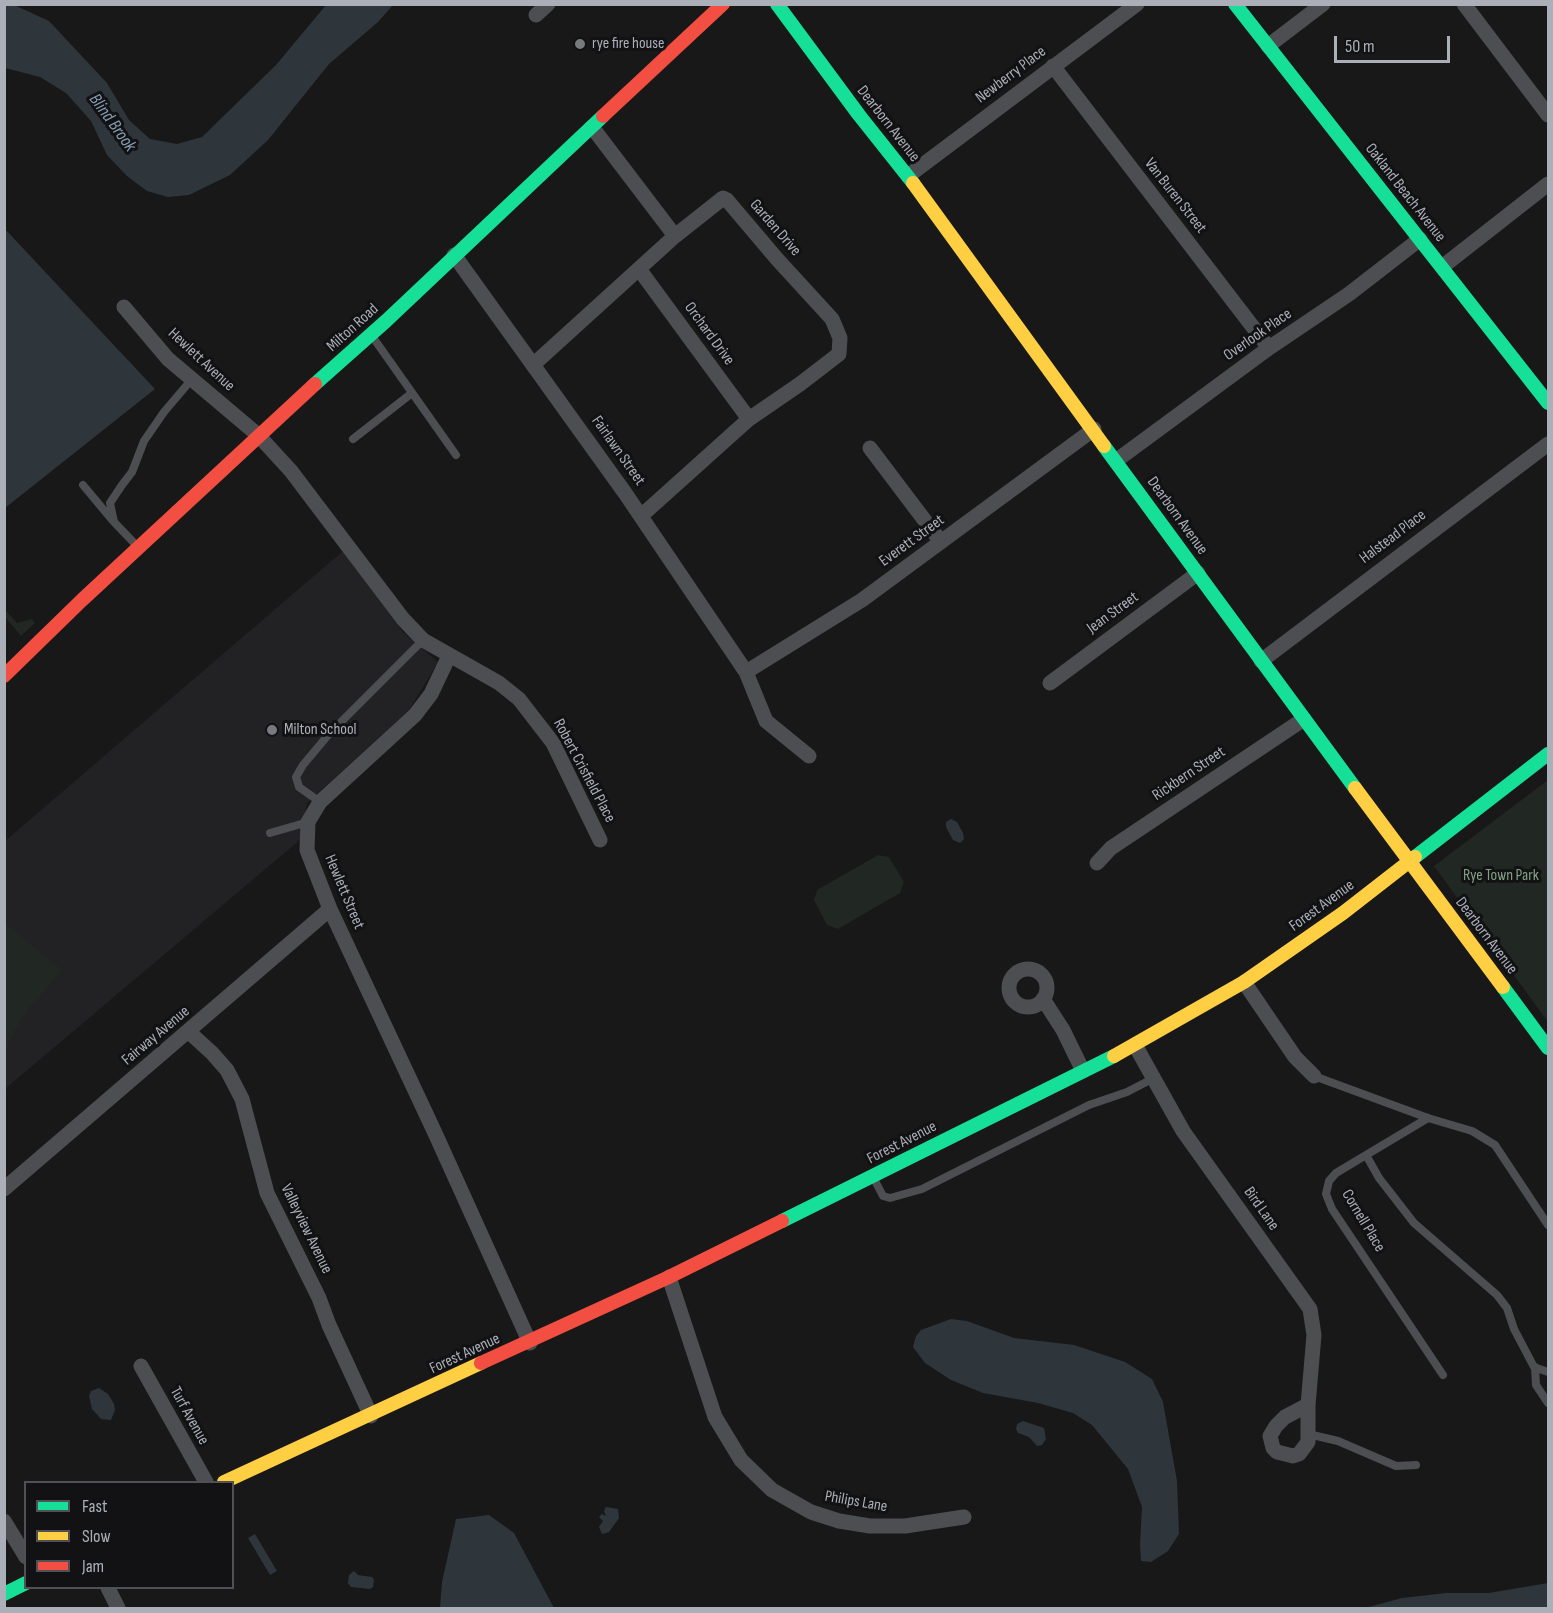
<!DOCTYPE html>
<style>
body{margin:0}
#map{position:relative;width:1553px;height:1613px;overflow:hidden;background:#181818;font-family:"Sofia Sans Condensed",sans-serif}
canvas{display:block}
.frame{position:absolute;inset:0;border:6px solid #abafb8;pointer-events:none}
.legend{position:absolute;left:24px;top:1481px;width:210px;height:108px;box-sizing:border-box;background:#121214;border:2px solid #4f5156;margin:0;padding:8px 10px;list-style:none;font-size:18px;color:#abafb8}
.legend li{display:flex;align-items:center;gap:12px;height:30px}
.legend b{width:30px;border:2px solid #4f5156}
.scale{position:absolute;left:1334px;top:36px;width:116px;height:27px;box-sizing:border-box;border:3px solid #abafb8;border-top:0;padding-left:8px;font-size:18px;line-height:21px;white-space:nowrap;color:#abafb8;-webkit-text-stroke:4px #121214;paint-order:stroke}
</style>
<div id="map">
<canvas width="1553" height="1613"></canvas>
<div class="frame"></div>
<ul class="legend">
<li><b style="height:8px;background:#16e098"></b>Fast</li>
<li><b style="height:8px;background:#ffcf43"></b>Slow</li>
<li><b style="height:8px;background:#f24e42"></b>Jam</li>
</ul>
<div class="scale">50 m</div>
</div>
<script>
const context = document.querySelector('canvas').getContext('2d');
context.lineJoin = 'round';
function fill(path, color) { context.fillStyle = color; context.fill(path, 'evenodd'); }
const toPath = rows => new Path2D(rows.map(r => 'M' + r).join(''));
function strokePath(path, color, width, dash) { context.strokeStyle = color; context.lineWidth = width; context.lineCap = dash ? 'butt' : 'round'; context.setLineDash(dash || []); context.stroke(path); }
function drawText(font, color, halo, rows, align = 'center') {
  context.font = font + ' "Sofia Sans Condensed",sans-serif'; context.lineWidth = 6; context.setLineDash([]); context.textBaseline = 'middle'; context.strokeStyle = halo; context.fillStyle = color; for (const [text, x, y, turn = 0] of rows) {
    context.save(); context.translate(x, y); context.rotate((+turn || 0) * Math.PI / 180); context.textAlign = isNaN(turn) ? turn : align; if (halo) context.strokeText(text, 0, 0); context.fillText(text, 0, 0); context.restore();
  }
}
fill(toPath([
 [343,551,403,632,438,662,409,710,307,803,301,839,5,1089,5,841]
]), '#222224');
fill(toPath([
 [4,609,17,623,32,619,35,623,21,636,5,617],
 [1548,780,1548,1022,1434,866],
 [878,855,889,857,904,882,900,893,838,929,827,925,814,900,817,890],
 [5,923,62,970,28,1009,9,1040,5,1062]
]), '#212722');
fill(toPath([
 [4,5,14,5,49,21,107,83,129,120,150,139,177,144,202,137,276,65,326,5,393,5,378,22,329,64,268,140,230,175,189,195,168,197,147,191,127,176,107,155,91,121,66,93,40,77,5,68],
 [4,228,155,389,5,508,4,508],
 [951,819,957,822,963,833,964,839,960,843,953,840,946,827,946,822],
 [951,1319,967,1321,1014,1338,1074,1345,1125,1362,1152,1379,1163,1402,1177,1481,1179,1534,1168,1551,1151,1562,1141,1561,1140,1545,1142,1507,1128,1469,1092,1425,1073,1413,1038,1403,983,1393,951,1380,925,1363,913,1347,916,1336,921,1330],
 [99,1388,108,1394,114,1404,115,1410,111,1420,101,1419,92,1409,89,1396,91,1391],
 [1023,1421,1044,1428,1046,1439,1042,1445,1037,1446,1029,1437,1018,1433,1016,1429,1017,1424],
 [606,1507,618,1509,619,1518,609,1532,602,1534,599,1527,603,1521,599,1517,602,1514,606,1516,604,1511],
 [489,1515,514,1533,554,1608,440,1608,442,1582,456,1519],
 [255,1534,277,1571,270,1575,248,1538],
 [354,1571,358,1575,372,1577,374,1580,373,1587,370,1589,351,1587,348,1583,349,1575],
 [1548,1583,1548,1608,1365,1608,1402,1598,1446,1593,1489,1593]
]), '#2e353b');
strokePath(toPath([
 [372,336,456,455],
 [353,439,412,393],
 [83,485,113,521],
 [137,546,114,522,110,503,122,485,132,472,144,441,164,412,192,379],
 [320,802,299,787,296,777,303,765,329,734,423,640],
 [270,833,308,822],
 [1314,1076,1428,1118,1472,1131,1495,1145,1548,1225],
 [1428,1118,1336,1173,1329,1181,1326,1194,1332,1209,1443,1375],
 [1366,1155,1379,1178,1414,1223,1497,1295,1507,1308,1514,1329,1534,1367,1548,1372],
 [873,1177,883,1196,890,1198,922,1189,1089,1105,1127,1092,1154,1078],
 [1535,1367,1536,1385,1548,1403],
 [1308,1434,1338,1441,1396,1466,1416,1465]
]), '#4d4e51', 8);
strokePath(toPath([
 [1464,4,1548,115],
 [536,15,548,4],
 [1268,46,1323,4],
 [1053,66,1269,348],
 [592,127,675,236],
 [908,176,1137,4],
 [454,255,625,493,746,672,766,721,809,756],
 [1442,267,1548,184],
 [639,269,749,419],
 [124,307,168,359,258,435,291,471,403,619,423,640,499,683,519,699,553,743,600,840],
 [534,364,675,236,723,198,727,200,777,259,832,319,840,338,839,354,800,384,749,419,641,516],
 [870,448,941,542],
 [1117,460,1269,348,1349,294,1420,239],
 [449,656,431,694,415,715,320,802,308,822,307,850,330,909,435,1133,530,1343],
 [1261,661,1548,444],
 [746,672,862,600,1094,429],
 [1050,683,1198,573],
 [1097,863,1111,848,1304,719],
 '1009 988a19 19 0 1 1 38 0a19 19 0 1 1-38 0Z',
 [1244,982,1295,1057,1314,1076],
 [1043,999,1063,1030,1083,1071],
 [189,1032,212,1053,227,1070,242,1099,267,1193,319,1298,329,1325,371,1416],
 [1135,1045,1183,1131,1310,1309,1314,1335,1308,1405],
 [4,1189,330,909],
 [669,1277,715,1417,741,1460,772,1490,811,1512,839,1521,870,1526,905,1526,964,1517],
 [141,1366,206,1482],
 [1308,1405,1308,1442,1299,1454,1293,1456,1277,1452,1273,1448,1270,1436,1276,1426,1285,1417,1308,1405],
 [4,1521,26,1557],
 [108,1588,118,1608]
]), '#4d4e51', 15);
strokePath(toPath([
 [777,4,859,115,913,183],
 [1235,4,1548,403],
 [315,384,386,321,603,116],
 [1104,446,1355,788],
 [1415,857,1548,754],
 [1503,987,1548,1048],
 [782,1221,1114,1056],
 [4,1594,26,1583]
]), '#16e098', 14);
strokePath(toPath([
 [913,183,1104,446],
 [1355,788,1503,987],
 [1114,1056,1244,982,1343,913,1415,857],
 [224,1482,481,1363]
]), '#ffcf43', 14);
strokePath(toPath([
 [603,116,723,4],
 [4,676,82,600,315,384],
 [481,1363,669,1277,782,1221]
]), '#f24e42', 14);
for (const [x, y, r, color] of [
 [580,44,6,"#787a80"],
 [272,730,6,"#787a80"]
]) { const dot = new Path2D(); dot.arc(x, y, r, 0, 2 * Math.PI); context.fillStyle = color; context.fill(dot); strokePath(dot, '#121214', 2); }
drawText('16px', '#abafb8', '#121214', [
 ["rye fire house",592,44],
 ["Milton School",284,730]
], 'left');
drawText('16px', '#abafb8', '#121214', [
 ["Newberry Place",1011,75,-37],
 ["Dearborn Avenue",888,124,52],
 ["Oakland Beach Avenue",1405,193,52],
 ["Van Buren Street",1175,196,52],
 ["Garden Drive",775,228,49],
 ["Milton Road",353,328,-42],
 ["Orchard Drive",709,334,54],
 ["Overlook Place",1258,335,-35],
 ["Hewlett Avenue",201,360,43],
 ["Fairlawn Street",618,451,55],
 ["Dearborn Avenue",1177,516,54],
 ["Halstead Place",1393,537,-37],
 ["Everett Street",912,541,-36],
 ["Jean Street",1113,613,-36],
 ["Robert Crisfield Place",584,771,62],
 ["Rickbern Street",1189,774,-34],
 ["Hewlett Street",344,892,67],
 ["Forest Avenue",1322,906,-36],
 ["Dearborn Avenue",1486,936,53],
 ["Fairway Avenue",156,1036,-40],
 ["Forest Avenue",902,1143,-27],
 ["Bird Lane",1261,1209,55],
 ["Cornell Place",1363,1221,59],
 ["Valleyview Avenue",306,1229,64],
 ["Forest Avenue",465,1354,-25],
 ["Turf Avenue",189,1416,61],
 ["Philips Lane",856,1502,10]
]);
drawText('16px', '#83a185', '#121214', [
 ["Rye Town Park",1501,876]
]);
drawText('italic 18px', '#859db0', '#121214', [
 ["Blind Brook",112,123,54]
]);
</script>
